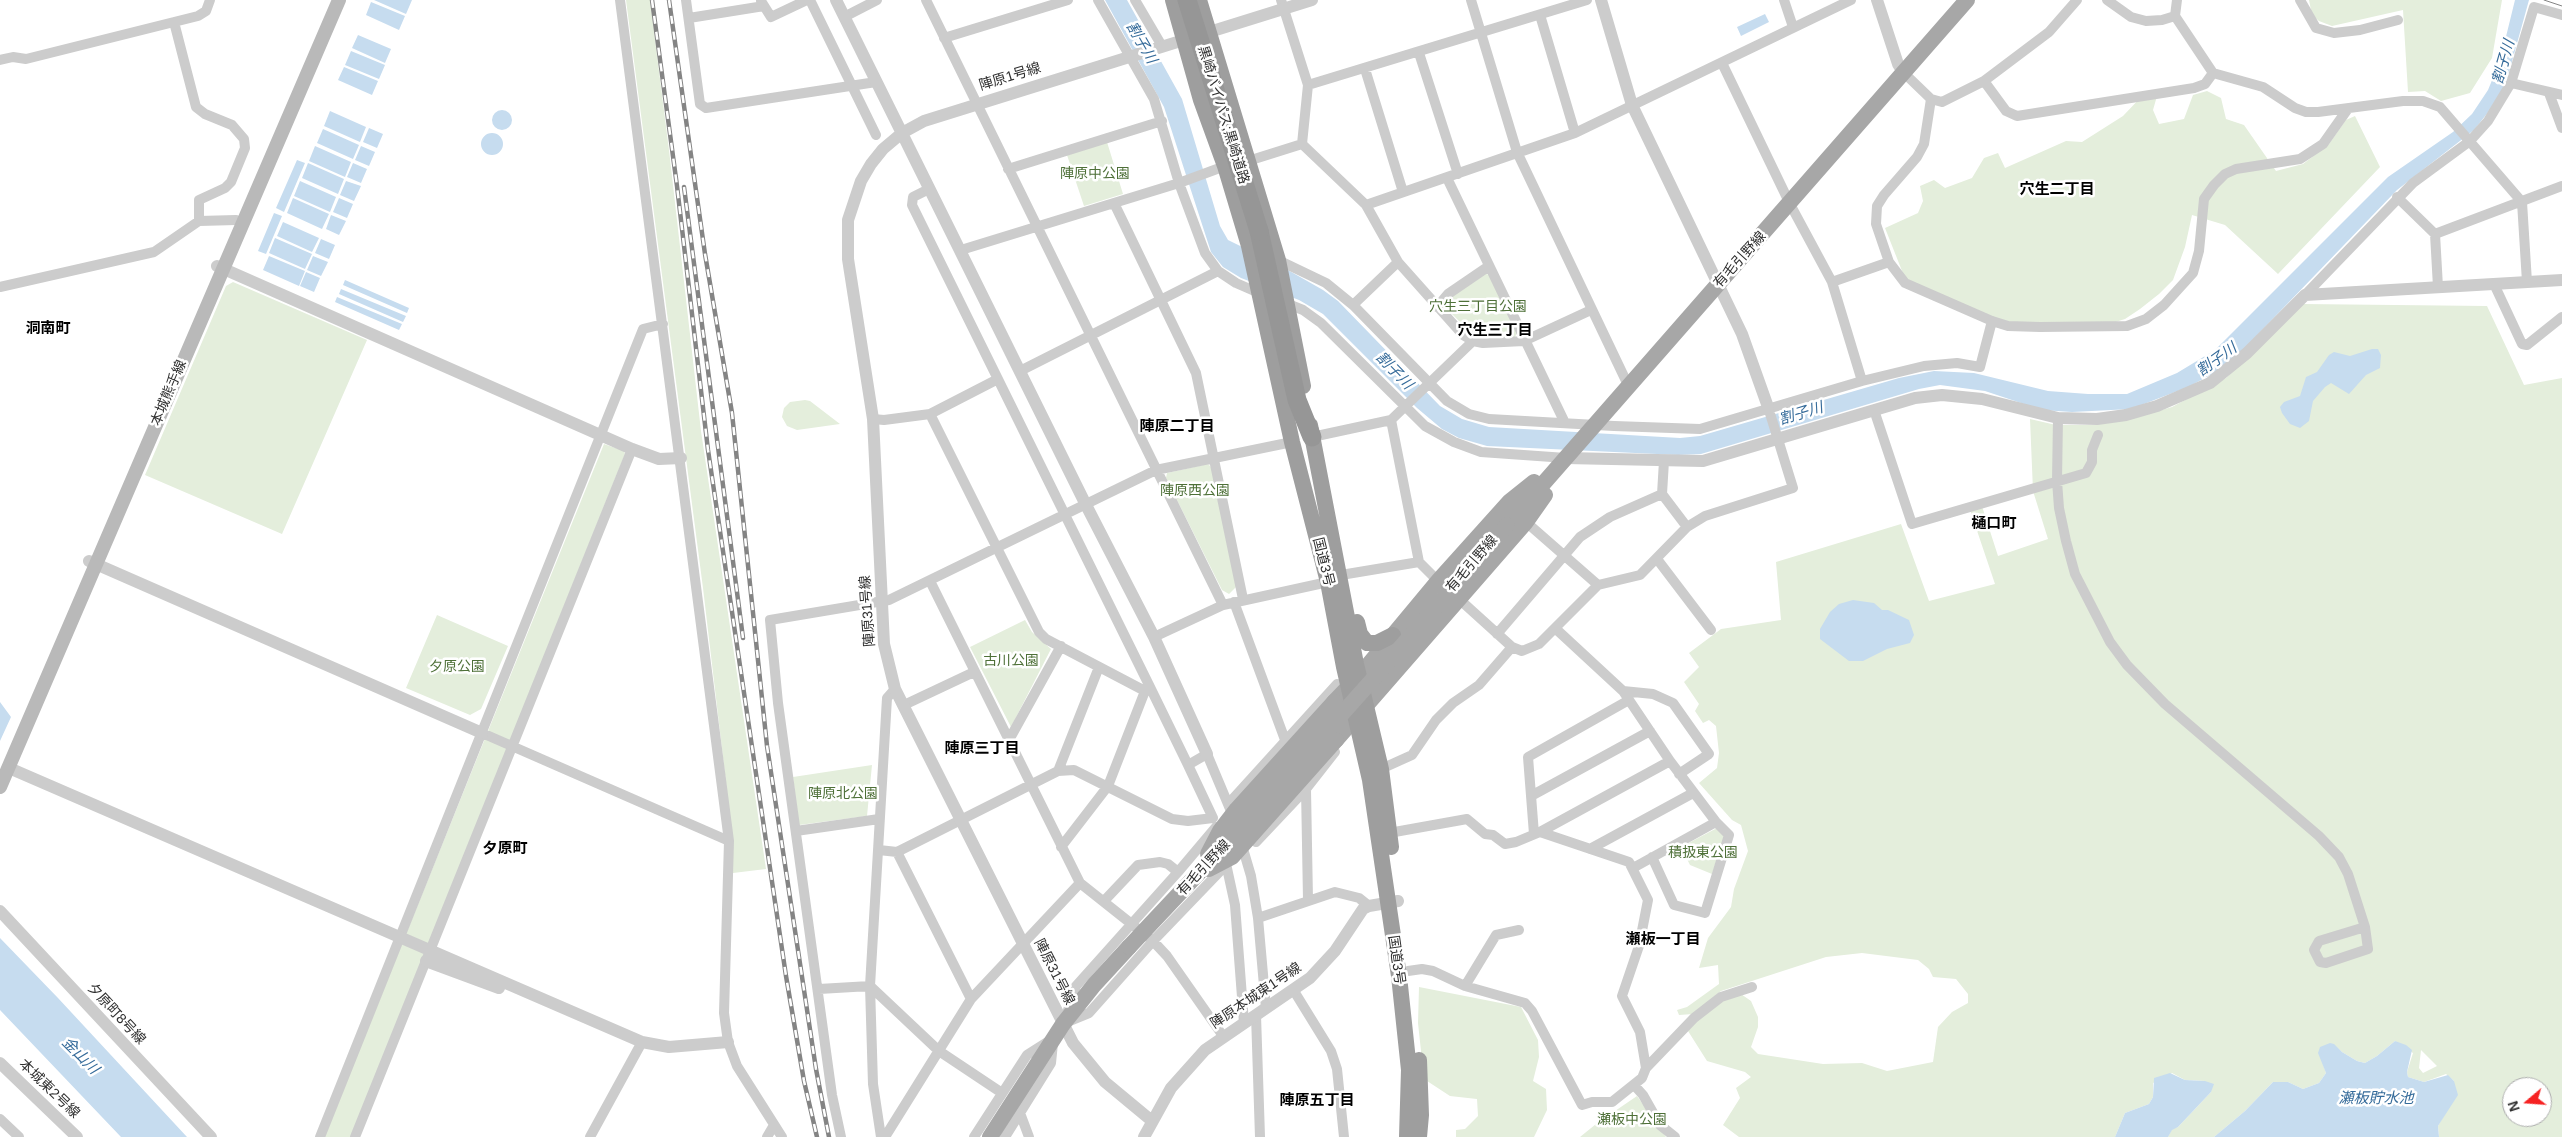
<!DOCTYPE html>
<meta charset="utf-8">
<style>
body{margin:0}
#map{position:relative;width:2562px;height:1137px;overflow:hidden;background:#fff;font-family:Helvetica,sans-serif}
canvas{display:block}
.north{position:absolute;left:2502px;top:1077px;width:50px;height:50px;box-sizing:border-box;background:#fff;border:1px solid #acacac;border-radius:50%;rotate:252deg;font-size:14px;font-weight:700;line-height:20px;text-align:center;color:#2f2f2f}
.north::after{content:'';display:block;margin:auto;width:18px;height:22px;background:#f62222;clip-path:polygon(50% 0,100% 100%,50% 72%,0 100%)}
</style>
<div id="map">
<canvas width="2562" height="1137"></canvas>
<div class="north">N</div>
</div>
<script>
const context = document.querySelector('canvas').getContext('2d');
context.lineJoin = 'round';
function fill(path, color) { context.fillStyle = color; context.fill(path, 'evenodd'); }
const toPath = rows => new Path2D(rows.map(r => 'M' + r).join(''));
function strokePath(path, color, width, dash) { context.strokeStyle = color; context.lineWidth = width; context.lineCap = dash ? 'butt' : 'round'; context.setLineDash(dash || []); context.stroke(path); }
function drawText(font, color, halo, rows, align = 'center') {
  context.font = font + ' Helvetica,"Noto Sans JP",sans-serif'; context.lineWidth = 5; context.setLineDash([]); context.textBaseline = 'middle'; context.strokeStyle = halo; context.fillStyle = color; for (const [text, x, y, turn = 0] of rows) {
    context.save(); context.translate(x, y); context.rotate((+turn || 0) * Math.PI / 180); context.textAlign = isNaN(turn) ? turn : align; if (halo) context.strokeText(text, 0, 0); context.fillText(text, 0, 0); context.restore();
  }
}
fill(toPath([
 [626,0,650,0,669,150,701,431,766,869,733,873,733,842,703,588],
 [2309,0,2502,0,2492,58,2470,93,2441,101,2425,91,2408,92,2403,10,2332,26,2319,21,2312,15],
 [2207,91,2221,98,2226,119,2244,125,2276,171,2303,164,2329,144,2346,120,2355,116,2380,167,2278,274,2225,225,2192,215,2185,247,2173,280,2159,294,2140,309,2125,319,2109,324,2008,323,1906,281,1885,228,1918,213,1923,201,1920,186,1934,180,1945,188,1972,178,1984,158,1998,153,2005,168,2066,141,2082,142,2123,116,2143,95,2157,96,2153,110,2159,124,2184,119,2193,95],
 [1107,142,1123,194,1084,206,1067,155],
 [1484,273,1489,275,1517,333,1515,337,1488,337,1470,332,1446,308,1446,303,1458,290],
 [233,282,367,340,282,534,145,475,226,286],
 [2303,304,2487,306,2524,385,2562,378,2562,1137,2439,1137,2438,1126,2446,1112,2454,1081,2446,1074,2424,1082,2408,1077,2407,1072,2413,1053,2395,1041,2377,1056,2365,1063,2357,1061,2342,1052,2333,1044,2323,1064,2326,1073,2319,1083,2303,1089,2288,1082,2273,1082,2245,1111,2214,1137,2168,1137,2172,1129,2178,1127,2211,1092,2205,1081,2185,1080,2172,1073,2153,1083,2153,1097,2149,1104,2125,1113,2115,1137,1739,1137,1723,1125,1740,1098,1736,1088,1751,1077,1745,1072,1707,1061,1688,1031,1697,1019,1720,1001,1741,994,1751,1001,1758,1017,1758,1027,1751,1047,1758,1054,1823,1064,1862,1063,1887,1071,1933,1062,1938,1027,1952,1012,1968,1003,1968,994,1956,979,1933,977,1929,969,1918,960,1862,953,1826,957,1721,991,1693,1014,1679,1015,1677,1010,1687,1007,1719,984,1718,965,1699,968,1708,938,1731,907,1734,889,1748,851,1741,825,1732,820,1699,783,1717,768,1719,753,1716,726,1709,720,1703,723,1695,711,1699,704,1684,682,1699,667,1689,653,1721,629,1781,620,1776,562,1901,524,1929,601,1995,584,1969,507,1981,503,1998,556,2048,539,2033,491,2030,419,2056,425,2095,425,2144,415,2172,407,2226,378],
 [2421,1050,2437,1066,2423,1073,2419,1068],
 [2512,1087,2542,1087,2542,1117,2512,1117],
 [805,400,810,401,840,424,797,430,787,426,782,417,784,408,790,402],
 [604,444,624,451,625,454,351,1137,324,1137],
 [1208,464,1212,468,1236,587,1229,594,1222,590,1166,478,1167,473],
 [437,615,508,646,481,709,470,715,406,688],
 [1025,620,1032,632,1051,649,1011,727,970,647],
 [872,765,867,816,799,825,793,777],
 [1717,828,1723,831,1724,838,1712,874,1690,865,1681,847],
 [1419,987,1521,1007,1538,1040,1539,1057,1533,1081,1546,1089,1547,1110,1534,1137,1456,1137,1456,1130,1465,1129,1478,1116,1477,1099,1450,1096,1424,1079,1418,1023],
 [1637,1096,1666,1137,1580,1137,1596,1124]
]), '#e4eedc');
fill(toPath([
 [374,0,412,0,406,14],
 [1105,0,1127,0,1182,99,1220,226,1228,240,1279,265,1323,290,1338,301,1440,406,1462,419,1489,427,1680,438,1700,436,1899,378,1934,371,1974,373,2048,391,2088,394,2127,394,2177,373,2215,350,2388,177,2453,132,2472,114,2488,90,2500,61,2515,0,2529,0,2506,83,2497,101,2474,130,2397,190,2236,357,2216,372,2188,387,2131,409,2072,412,2042,410,1985,391,1940,385,1919,389,1701,454,1678,455,1487,446,1459,438,1442,429,1417,408,1323,314,1299,300,1241,278,1223,267,1211,252,1164,107],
 [371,2,405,16,399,30,366,15],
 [1765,14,1769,22,1741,36,1737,27],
 [358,35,391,49,385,63,352,48],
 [351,51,385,65,379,79,345,65],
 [344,67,378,81,372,95,338,80],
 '492 120a10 10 0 1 1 20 0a10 10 0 1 1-20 0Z',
 [330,111,366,127,360,142,324,126],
 [369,128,383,134,377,148,363,142],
 [323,129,359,145,353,159,317,143],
 '481 144a11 11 0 1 1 22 0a11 11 0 1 1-22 0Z',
 [315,146,351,162,345,177,309,161],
 [361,146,375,152,369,166,355,160],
 [297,160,305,163,284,212,276,208],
 [308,163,344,179,338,194,302,178],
 [353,163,367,169,361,183,347,177],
 [300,181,336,197,330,212,294,196],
 [346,181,361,186,354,201,340,195],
 [293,198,329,214,322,229,287,213],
 [339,198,353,204,347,218,333,212],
 [274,213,282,216,266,254,258,251],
 [331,215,346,221,339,235,326,229],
 [283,222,319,238,312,252,277,236],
 [275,238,312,254,305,269,269,253],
 [321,239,335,245,329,259,315,253],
 [269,256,305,271,299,286,263,270],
 [313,256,328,262,321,276,307,270],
 [306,272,320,278,314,292,300,286],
 [345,280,409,308,407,313,343,285],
 [341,289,406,316,403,322,339,294],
 [337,297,402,324,399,330,335,302],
 [2372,349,2378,349,2381,355,2380,368,2366,375,2349,394,2331,383,2325,387,2313,401,2309,421,2300,428,2290,424,2282,413,2280,407,2284,402,2300,396,2306,377,2317,372,2329,355,2334,352,2350,356],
 [1853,600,1874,603,1882,610,1888,610,1909,620,1914,635,1910,643,1887,649,1863,661,1849,661,1820,639,1820,629,1830,612,1839,604],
 [0,702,11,717,0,741],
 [0,938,58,998,187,1137,121,1137,0,1010],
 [2395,1041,2406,1045,2412,1050,2407,1072,2408,1077,2424,1082,2448,1075,2454,1081,2458,1095,2438,1126,2439,1137,2214,1137,2245,1111,2273,1082,2288,1082,2303,1089,2319,1083,2326,1073,2318,1053,2320,1047,2330,1043,2334,1044,2342,1052,2357,1061,2365,1063,2377,1056],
 [2170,1073,2185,1080,2205,1081,2214,1084,2211,1092,2178,1127,2172,1130,2168,1137,2115,1137,2125,1113,2149,1104,2153,1097,2154,1078]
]), '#c6dcef');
strokePath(toPath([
 [620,0,729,841,724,1013,728,1042,737,1066,782,1137],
 [686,0,700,104,706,108,876,82],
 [810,0,876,135],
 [926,0,1223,605],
 [1098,0,1154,99,1179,183,1205,253,1218,271,1236,283,1259,293],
 [1135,0,1162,46],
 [1281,0,1308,85,1302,144,1366,205,1398,262,1463,335,1473,341,1483,343,1524,341,1591,310],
 [1471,0,1517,152,1628,385],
 [1784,0,1793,27],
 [2107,0,2131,17,2146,21,2162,20,2175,16],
 [2177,0,2175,16,2213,73,2263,87,2295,108,2306,112,2318,112,2403,101,2423,101,2440,107,2522,202,2527,282],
 [2300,0,2316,28,2334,33,2360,30,2398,20],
 [761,1,771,17,807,0],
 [1540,15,1575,133],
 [844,17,877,0],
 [689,18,764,6],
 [174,22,196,107,205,114,232,125,244,139,245,148,231,182,225,188,199,200,199,221],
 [944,38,1068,0],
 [1419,53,1458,174],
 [0,60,13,57,26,59,198,16,206,11,210,0],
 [1722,63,1790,204,1832,282,1862,381],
 [1365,69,1403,192],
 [1903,72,1931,99,1942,102,1984,81,2049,32,2077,0],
 [1984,81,2006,111,2017,116,2194,88,2205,84,2213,73],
 [2511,83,2562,95],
 [1308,85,1587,0],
 [2549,93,2562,128],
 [1931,99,1924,144,1917,157,1884,195,1877,206,1876,224,1889,262,1905,283,1992,321,2008,326,2040,327,2127,326,2146,319,2164,305,2193,273,2199,251,2204,199,2214,185,2225,174,2236,169,2300,159,2323,144,2347,110],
 [1248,161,1302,144],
 [1008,169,1162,121],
 [1447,178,1565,423],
 [929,189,913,197,912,205,1149,685],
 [2397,197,2435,234,2438,287],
 [1114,203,1196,373,1243,599],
 [1366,205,1575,133,1851,0],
 [2435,234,2562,186],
 [961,250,1179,183,1225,166],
 [1278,260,1326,283,1353,305,1447,401,1469,414,1489,419,1614,426,1700,429,1862,381,1924,366,1957,363,1980,367,1992,321],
 [1832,282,1889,262],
 [2494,284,2522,344,2527,345,2562,317],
 [0,287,154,252,199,221,236,220],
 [2305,295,2413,183,2470,141,2488,121,2511,83,2534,7,2562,15],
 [1288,304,1303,310,1321,323,1425,426,1454,442,1481,452,1566,458],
 [1353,305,1398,262],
 [1437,307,1448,294,1489,266],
 [1020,371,1218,271],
 [1874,410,1912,524,2086,473,2092,462,2092,450,2098,435],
 [930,414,1039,632,1046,639,1145,691,1149,685,1188,765,1207,754,1233,816],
 [2058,418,2057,481,2059,508,2066,541,2075,574,2110,642,2127,665,2165,704,2319,836,2339,857,2348,874,2365,927,2368,949,2326,963,2320,962,2314,950,2319,941,2365,927],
 [873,419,884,420,930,414,998,379],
 [1391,420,1419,562,1438,581],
 [1312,437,1391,420,1473,341],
 [1664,461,1662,494,1687,527],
 [1526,522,1598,585],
 [1657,559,1711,630],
 [1341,575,1419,562],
 [930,581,1080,883,1153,941,1167,956,1223,1036],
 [1459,599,1512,647,1522,651,1539,644,1598,585,1640,575,1687,527,1705,516,1793,488,1768,407],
 [1234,602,1291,756],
 [1556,629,1623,691,1670,761,1716,822,1633,868],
 [1497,634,1580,537,1610,517,1662,494],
 [1154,637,1223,605,1328,582],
 [1623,691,1653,694,1673,703,1709,754,1679,774],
 [904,705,974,672],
 [482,733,729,841],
 [1009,740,1061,646],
 [1381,769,1412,755,1436,720,1453,703,1479,685,1512,647],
 [1058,771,1099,667],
 [1300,776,1306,789,1308,900],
 [1531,796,1650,731],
 [1229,803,1337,684,1348,688],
 [796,831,879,819],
 [1540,832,1629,862,1648,900,1639,946,1622,996,1640,1032,1646,1068],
 [1389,833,1467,819,1485,834,1493,835,1505,844,1516,842,1540,832,1670,761],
 [1534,834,1528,757,1629,700],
 [1241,842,1251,876,1258,918,1266,1008],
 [1256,842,1306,789,1335,752],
 [1061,847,1108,786,1145,691],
 [1590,849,1693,793],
 [879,850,897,852,1058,771,1074,770,1172,819,1188,821,1213,818,1188,765],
 [897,852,971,999],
 [1652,857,1674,905,1705,913,1729,835,1716,822],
 [1225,859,1235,905,1244,1023],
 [1178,872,1216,827],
 [1258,918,1335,892,1359,898,1369,906],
 [1408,971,1422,969,1433,971,1465,986,1525,1003,1532,1011,1582,1105,1592,1102,1612,1102,1642,1078,1646,1068,1694,1018,1721,997,1752,987],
 [1465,986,1496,935,1519,930],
 [819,989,870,986,939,1051,1002,1093],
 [1294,991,1331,1051,1337,1069,1344,1137],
 [1067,1013,1076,986,1178,872,1168,864,1160,862,1138,865,1104,901],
 [1256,1015,1260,1137],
 [1067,1022,1089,1013,1153,941,1226,865],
 [1634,1085,1643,1095,1660,1125,1675,1137],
 [1020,1113,1029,1137],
 [0,1119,19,1137],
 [320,1137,643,329,663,324],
 [355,1137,632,449],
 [590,1137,642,1042],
 [767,1137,774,1125],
 [841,1137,832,1095,778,703,770,620,889,600,1156,470,1292,442],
 [881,1137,873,1084,870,986,887,698,895,689],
 [885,1137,971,999,1080,883],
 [974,1137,1027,1055,1049,1041],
 [1005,1137,1051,1063,1053,1043]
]), '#ccc', 10);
strokePath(toPath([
 [836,0,1086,505,1154,637,1207,754],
 [1601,0,1632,105,1742,334,1768,407],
 [1877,0,1898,64,1903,72],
 [217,266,632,449,659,459,681,458],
 [1566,458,1703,461,1915,398,1942,395,1982,399,2058,418,2097,419,2126,415,2157,406,2210,383,2247,353,2305,295,2562,280],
 [89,561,482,733],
 [9,768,642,1042,669,1047,728,1042],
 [0,911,211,1137],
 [426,961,499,988],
 [0,1063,77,1137],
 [1152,1121,1105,1082,1073,1043,895,689,884,644,873,419,848,259,848,220,861,181,871,164,883,149,902,133,924,121,1312,0],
 [1144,1137,1171,1088,1205,1050,1310,978,1335,951,1363,909,1369,906,1398,901]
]), '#ccc', 12);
strokePath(toPath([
 [0,787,339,0]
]), '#b9b9b9', 14);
strokePath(toPath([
 [1507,525,1967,0],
 [1334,702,1359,676,1438,581,1509,502,1534,482],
 [1336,740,1526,522,1545,495],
 [990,1137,1063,1024,1094,985,1129,947]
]), '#a7a7a7', 16);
strokePath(toPath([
 [1173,0,1201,100,1225,166,1249,246,1292,442,1328,582,1344,667,1370,780,1399,976,1409,1070,1407,1137],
 [1199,0,1278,260,1303,386],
 [1310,425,1356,664,1381,769,1391,847],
 [1357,622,1360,634,1367,643,1377,643,1393,635],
 [1419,1060,1421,1115,1419,1137]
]), '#9e9e9e', 16);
strokePath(toPath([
 [1259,231,1297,400,1312,437]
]), '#969696', 19);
strokePath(toPath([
 [2544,0,2562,6]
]), '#848484', 1);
const rail = toPath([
 [652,0,677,186,708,450,786,976,804,1081,817,1137],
 [669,0,705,254,732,413,767,746,816,1069,829,1137],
 [684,187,743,638]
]);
strokePath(rail, '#848484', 4.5);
strokePath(rail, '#fff', 2.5, [8]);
strokePath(toPath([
 [1208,854,1220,831,1237,809,1334,702],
 [1209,869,1232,857,1336,740],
 [1129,947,1224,846,1374,678,1507,525]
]), '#a7a7a7', 16);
strokePath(toPath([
 [1187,0,1259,231]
]), '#969696', 19);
drawText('14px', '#2f2f2f', '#fff', [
 ["陣原1号線",1010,77,-17],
 ["黒崎バイパス;黒崎道路",1223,115,73],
 ["有毛引野線",1740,260,-48],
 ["本城熊手線",169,393,-67],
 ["国道3号",1323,562,76],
 ["有毛引野線",1472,564,-49],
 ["陣原31号線",868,611,-94],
 ["有毛引野線",1204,868,-47],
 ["国道3号",1396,960,82],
 ["陣原31号線",1054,972,63],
 ["陣原本城東1号線",1256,996,-34],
 ["夕原町8号線",116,1014,47],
 ["本城東2号線",49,1089,44]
]);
drawText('14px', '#4e7038', '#fff', [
 ["陣原中公園",1095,174],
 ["穴生三丁目公園",1478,307],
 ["陣原西公園",1195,491],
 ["古川公園",1011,661],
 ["夕原公園",457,667],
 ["陣原北公園",843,794],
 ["積扱東公園",1703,853],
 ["瀬板中公園",1632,1120]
]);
drawText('italic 15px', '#356b9a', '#fff', [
 ["割子川",1141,43,60],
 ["割子川",2504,62,-74],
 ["割子川",2217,360,-36],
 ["割子川",1394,371,46],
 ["割子川",1801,414,-17],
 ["金山川",80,1056,45],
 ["瀬板貯水池",2376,1099]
]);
drawText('bold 15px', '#000', '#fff', [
 ["穴生二丁目",2057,190],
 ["洞南町",48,329],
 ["穴生三丁目",1495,331],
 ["陣原二丁目",1177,427],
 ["樋口町",1994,524],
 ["陣原三丁目",982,749],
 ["夕原町",505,849],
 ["瀬板一丁目",1663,940],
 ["陣原五丁目",1317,1101]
]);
</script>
